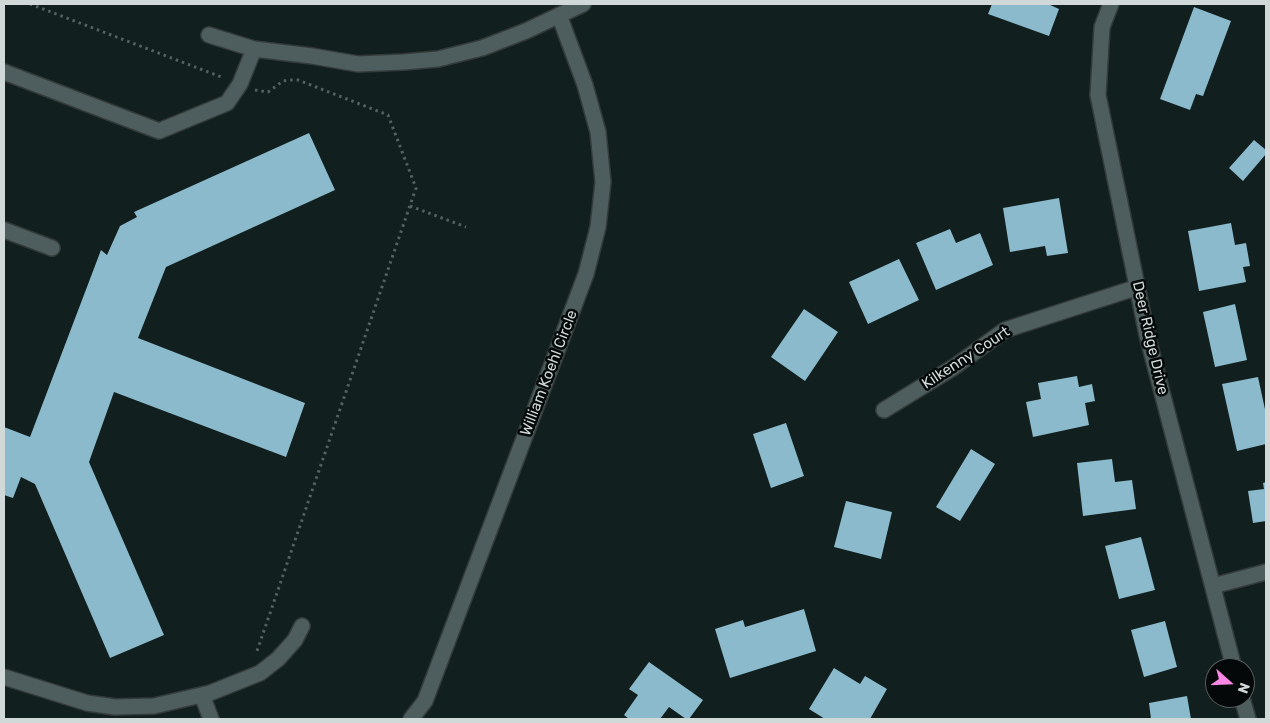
<!DOCTYPE html>
<style>
body{margin:0}
#map{position:relative;width:1270px;height:723px;overflow:hidden;background:#121f1f;font-family:Rubik,sans-serif}
canvas{display:block}
.frame{position:absolute;inset:0;border:5px solid #d0d9d8;pointer-events:none}
.north{position:absolute;left:1205px;top:658px;width:50px;height:50px;box-sizing:border-box;background:#040808;border:1px solid #565c5b;border-radius:50%;rotate:110deg;font-size:14px;font-weight:700;line-height:20px;text-align:center;color:#d0d9d8}
.north::after{content:'';display:block;margin:auto;width:18px;height:22px;background:#fb87e5;clip-path:polygon(50% 0,100% 100%,50% 72%,0 100%)}
</style>
<div id="map">
<canvas width="1270" height="723"></canvas>
<div class="frame"></div>
<div class="north">N</div>
</div>
<script>
const context = document.querySelector('canvas').getContext('2d');
context.lineJoin = 'round';
function fill(path, color) { context.fillStyle = color; context.fill(path, 'evenodd'); }
const toPath = rows => new Path2D(rows.map(r => 'M' + r).join(''));
function strokePath(path, color, width, dash) { context.strokeStyle = color; context.lineWidth = width; context.lineCap = dash ? 'butt' : 'round'; context.setLineDash(dash || []); context.stroke(path); }
function drawText(font, color, halo, rows, align = 'center') {
  context.font = font + ' Rubik,sans-serif'; context.lineWidth = 5; context.setLineDash([]); context.textBaseline = 'middle'; context.strokeStyle = halo; context.fillStyle = color; for (const [text, x, y, turn = 0] of rows) {
    context.save(); context.translate(x, y); context.rotate((+turn || 0) * Math.PI / 180); context.textAlign = isNaN(turn) ? turn : align; if (halo) context.strokeText(text, 0, 0); context.fillText(text, 0, 0); context.restore();
  }
}
fill(toPath([
 [992,4,1048,4,1059,9,1049,36,988,14],
 [1194,7,1231,21,1203,96,1196,94,1190,110,1160,99],
 [309,133,335,190,166,267,138,338,305,403,286,457,114,392,89,462,164,635,110,658,35,484,21,477,13,498,4,495,4,427,30,437,101,250,107,255,120,226,137,217,134,212],
 [1254,140,1266,150,1266,154,1243,181,1229,168],
 [1059,198,1068,253,1047,256,1045,246,1010,252,1003,208],
 [1231,223,1235,245,1246,243,1250,266,1243,267,1246,282,1199,291,1188,231],
 [950,229,956,243,980,233,993,265,936,290,916,243],
 [899,259,919,300,868,324,849,282],
 [1235,304,1247,360,1215,367,1203,312],
 [804,309,838,332,805,381,771,357],
 [1077,376,1079,387,1092,384,1095,401,1085,403,1089,425,1033,437,1026,402,1041,399,1038,383],
 [1258,377,1266,414,1266,444,1237,451,1222,384],
 [786,423,804,476,771,488,753,434],
 [971,449,995,464,960,521,936,507],
 [1112,459,1115,482,1132,480,1136,509,1083,516,1077,463],
 [1266,482,1266,521,1253,523,1248,491,1264,489,1263,483],
 [846,501,892,512,881,559,834,547],
 [1141,537,1155,590,1119,599,1105,546],
 [804,609,816,651,730,678,715,629,743,620,745,627],
 [1165,621,1177,667,1144,677,1131,630],
 [649,662,703,700,689,719,686,719,669,707,660,719,629,719,624,715,638,695,629,689],
 [834,668,860,684,865,676,887,689,870,719,825,719,809,709],
 [1187,696,1191,719,1151,719,1149,703]
]), '#8abacb');
const minor = toPath([
 [1111,4,1102,27,1098,95,1147,335,1234,668],
 [209,35,254,49,312,56,358,64,404,62,438,59,482,48,526,31,583,4],
 [4,72,159,131,227,103,240,84,254,49],
 [4,230,52,248],
 [884,410,954,367,1005,330,1138,287],
 [1213,586,1266,572],
 [4,677,87,703,115,707,154,706,210,693,260,673,278,659,295,640,302,626],
 [202,695,211,719],
 [1242,698,1248,719],
 [411,719,425,701,586,274,598,227,603,182,598,132,585,85,559,15]
]);
strokePath(minor, '#333b3a', 18);
strokePath(toPath([
 [30,4,224,78],
 [255,90,268,92,283,81,289,80,298,80,388,115,416,188,257,651],
 [410,206,466,227]
]), '#556060', 3, [2.5, 4]);
strokePath(minor, '#4e5d5d', 15);
drawText('15px', '#d0d9d8', '#040808', [
 ["Deer Ridge Drive",1150,338,77],
 ["Kilkenny Court",966,358,-33],
 ["William Koehl Circle",549,373,-69]
]);
</script>
